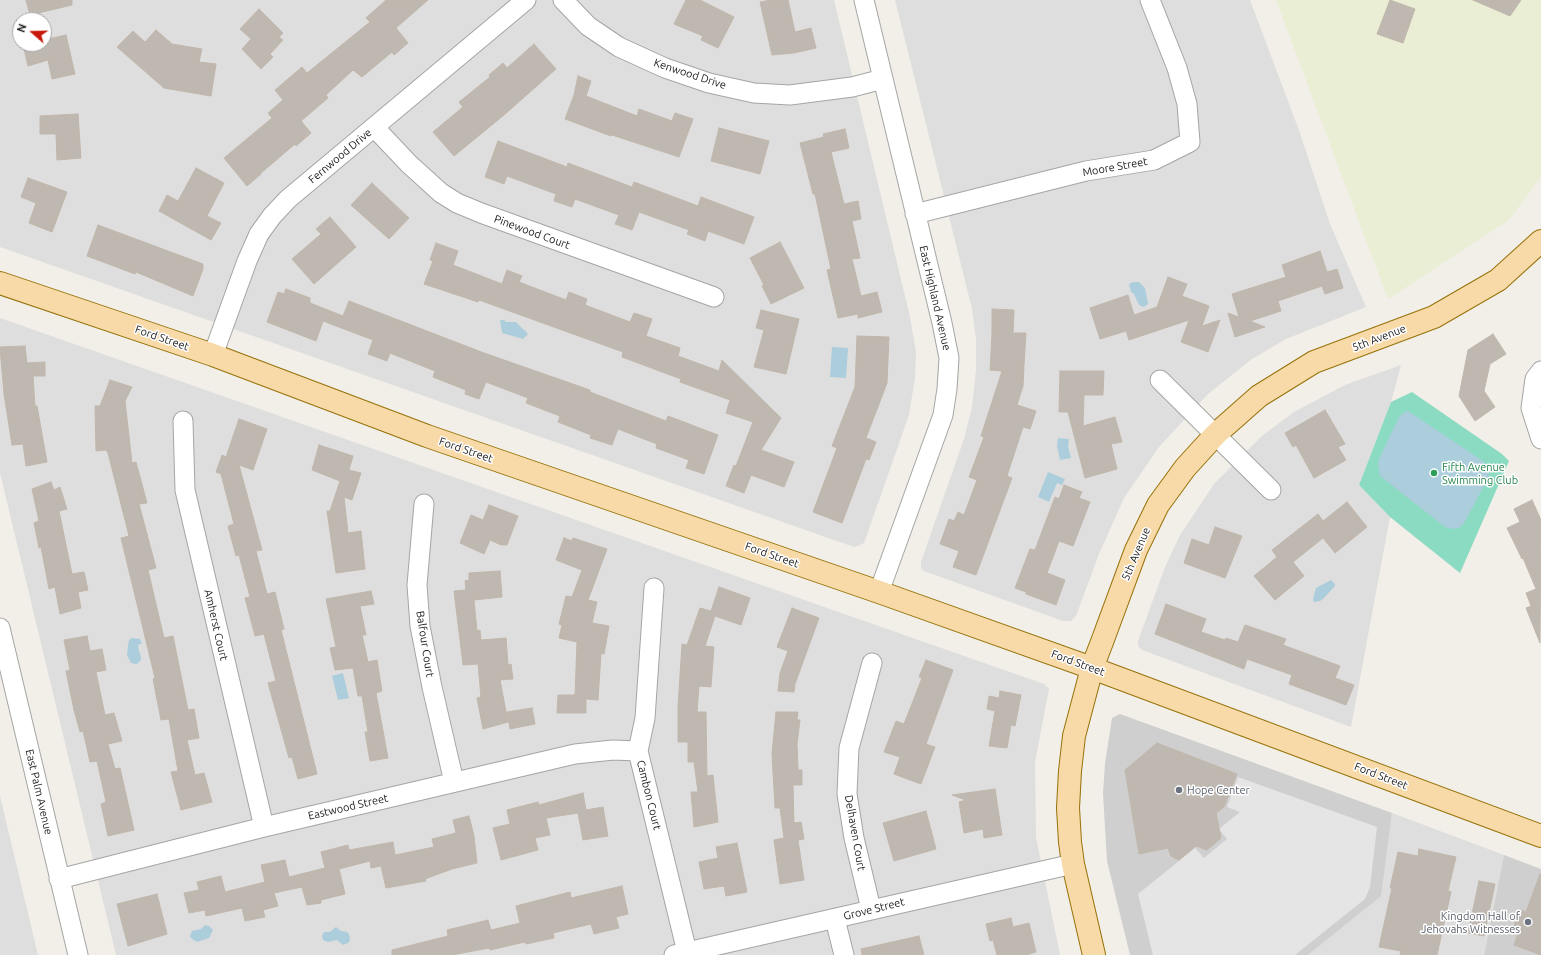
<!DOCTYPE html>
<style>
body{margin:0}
#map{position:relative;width:1541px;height:955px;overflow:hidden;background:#f1efe8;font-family:Ubuntu,sans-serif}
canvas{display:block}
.north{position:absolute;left:12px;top:12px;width:40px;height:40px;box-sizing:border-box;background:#fff;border:1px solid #a6a6a6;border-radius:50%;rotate:290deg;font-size:11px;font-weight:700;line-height:16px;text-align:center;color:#212121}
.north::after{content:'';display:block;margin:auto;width:14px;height:18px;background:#c8180a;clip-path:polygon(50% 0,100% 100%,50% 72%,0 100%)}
</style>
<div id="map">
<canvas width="1541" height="955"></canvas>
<div class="north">N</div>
</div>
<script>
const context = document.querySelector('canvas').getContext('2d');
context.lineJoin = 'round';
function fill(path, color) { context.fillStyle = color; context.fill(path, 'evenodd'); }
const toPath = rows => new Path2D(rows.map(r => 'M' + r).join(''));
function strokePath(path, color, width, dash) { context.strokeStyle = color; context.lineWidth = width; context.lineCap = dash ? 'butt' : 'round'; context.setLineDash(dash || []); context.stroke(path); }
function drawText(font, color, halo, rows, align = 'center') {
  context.font = font + ' Ubuntu,sans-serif'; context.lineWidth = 3; context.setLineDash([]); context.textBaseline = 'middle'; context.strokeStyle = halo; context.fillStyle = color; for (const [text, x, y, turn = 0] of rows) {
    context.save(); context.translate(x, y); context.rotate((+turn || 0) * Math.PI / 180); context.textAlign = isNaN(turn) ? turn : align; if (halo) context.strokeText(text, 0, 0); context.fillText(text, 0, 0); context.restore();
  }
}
fill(toPath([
 [0,0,834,0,910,317,916,352,915,378,909,415,864,543,860,545,854,547,0,247],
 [20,20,44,20,44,44,20,44],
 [895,0,1250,0,1300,133,1330,224,1366,307,1286,339,1252,359,1208,394,1159,447,1124,498,1099,554,1076,616,1071,621,1063,621,924,571,921,568,921,562,964,439,972,407,976,370,976,339,972,309],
 [0,318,1044,684,1049,689,1035,762,1036,837,1060,955,116,955,0,473],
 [1401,365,1391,402,1359,485,1390,517,1351,727,1142,650,1138,646,1138,641,1165,567,1180,535,1214,484,1263,435,1294,412,1345,385],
 [0,796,38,955,0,955],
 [1392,813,1504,855,1484,955,1308,955,1380,896]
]), '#dfdede');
fill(toPath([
 [1120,714,1392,813,1381,896,1308,955,1130,955,1107,861,1103,794,1105,763,1112,718],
 [1504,855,1541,869,1541,955,1484,955]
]), '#cfcfcf');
fill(toPath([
 [1276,0,1541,0,1541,177,1509,220,1388,299]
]), '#eaeed5');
fill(toPath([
 [1412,392,1502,454,1509,461,1460,573,1390,517,1359,485,1391,402]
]), '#8bdbc2');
fill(toPath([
 [1238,777,1377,827,1370,887,1365,899,1295,955,1153,955,1138,894,1195,848,1204,858,1227,839,1219,829,1240,812,1227,807]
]), '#e5e5e5');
fill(toPath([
 [1133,282,1139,282,1145,288,1148,304,1144,307,1139,305,1134,294,1131,292,1129,284],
 [500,320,504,320,506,322,516,322,528,334,523,339,502,333],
 [832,347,848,348,846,378,830,377],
 [1408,411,1483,461,1487,467,1489,474,1484,486,1464,523,1459,528,1453,529,1445,527,1380,476,1378,465,1379,459,1399,417,1403,413],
 [1058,438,1069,439,1068,446,1071,458,1060,460,1057,446],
 [1048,472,1065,479,1062,485,1057,483,1049,502,1038,497],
 [1331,580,1335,584,1335,586,1323,599,1320,601,1314,602,1313,599,1316,588],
 [132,638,140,639,142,644,139,644,138,647,141,657,141,660,137,664,131,663,127,655,128,645,129,640],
 [343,673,349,698,338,700,332,676],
 [205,925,209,926,213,930,209,938,197,942,191,938,190,936,192,931,201,929],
 [336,927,341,931,347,932,349,934,350,940,348,943,343,945,337,940,328,942,323,940,322,936,324,932,330,932]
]), '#abcddc');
const building = toPath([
 [26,0,72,0,72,5,30,15,26,0],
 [386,0,428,0,396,28,408,43,394,55,392,52,362,77,353,70,326,95,328,98,301,121,311,133,296,146,295,144,261,173,261,174,247,186,224,158,272,118,268,113,283,100,275,90,302,67,307,73,370,22,366,18,386,0],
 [686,0,700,0,734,17,718,48,701,40,703,36,674,24,686,0],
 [771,0,788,0,795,32,811,28,816,48,794,53,772,55,760,2,771,0],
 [1390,0,1415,9,1403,43,1377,34,1390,0],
 [1473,0,1521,0,1510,16,1473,0],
 [259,9,283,33,279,37,283,40,270,54,273,57,261,69,242,49,251,39,240,29,259,9],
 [156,30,172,44,202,49,199,62,216,64,211,96,164,88,117,47,133,31,145,42,156,30],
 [66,35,75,74,52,79,48,60,28,66,23,44,44,44,44,40,66,35],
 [534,44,556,69,504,115,454,156,433,132,463,107,459,102,490,77,489,75,503,63,507,68,534,44],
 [578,76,591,81,586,96,637,116,639,109,672,121,675,113,693,119,679,157,612,135,611,136,565,119,574,95,578,76],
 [78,114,81,158,57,160,56,134,40,134,40,116,78,114],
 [719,128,769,141,760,174,711,161,719,128],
 [845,129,849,148,831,152,844,204,858,201,861,219,852,221,860,258,852,259,861,296,877,292,882,312,858,318,858,314,838,318,827,270,831,269,815,194,813,194,800,143,824,137,823,134,845,129],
 [498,141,567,167,568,163,632,187,634,182,698,206,701,197,754,217,744,244,708,231,705,241,687,234,689,230,639,212,632,230,615,224,619,215,575,199,572,207,554,201,556,194,507,176,504,184,485,177,498,141],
 [196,168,224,183,207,216,221,223,211,240,159,211,167,195,178,201,196,168],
 [28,178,67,192,52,232,29,223,36,203,21,197,28,178],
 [372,183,409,218,389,239,351,205,372,183],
 [330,217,356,247,314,284,292,259,321,234,316,229,330,217],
 [98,225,203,264,203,269,193,296,136,272,135,274,87,256,98,225],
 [780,242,804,288,771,304,762,286,764,285,750,258,780,242],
 [436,243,458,251,453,265,502,284,507,270,522,276,519,282,566,300,569,292,587,299,585,305,630,322,634,313,652,319,646,336,680,348,678,356,719,371,722,360,781,418,761,450,794,462,784,487,751,475,744,493,726,486,734,465,736,466,753,422,726,413,730,400,680,382,681,379,622,357,623,352,479,300,478,302,424,284,433,261,430,260,436,243],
 [1320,251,1327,272,1337,269,1343,288,1325,294,1322,286,1278,301,1281,311,1250,321,1265,327,1235,337,1228,313,1239,317,1232,294,1286,277,1282,265,1320,251],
 [1168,277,1187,284,1182,296,1209,306,1202,326,1220,320,1208,352,1181,342,1189,320,1129,340,1126,331,1100,339,1090,308,1128,295,1134,315,1157,307,1168,277],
 [286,289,310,298,310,303,343,316,349,301,484,353,590,390,590,392,666,421,668,416,718,435,704,474,686,468,689,460,656,448,657,444,618,429,612,445,590,438,591,435,558,422,560,416,526,403,528,398,486,382,479,399,465,394,466,390,433,377,435,371,390,353,387,361,368,354,373,340,323,321,316,341,267,322,278,292,284,294,286,289],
 [992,309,1014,310,1013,333,1026,333,1024,365,1022,366,1024,366,1023,386,1017,405,1036,411,1030,429,1023,427,1007,476,1012,478,976,575,953,567,959,551,940,544,949,519,954,521,958,512,964,515,977,480,969,477,984,437,981,436,1002,371,990,370,992,334,992,309],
 [761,310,799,319,786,374,754,367,764,330,756,328,761,310],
 [1493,334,1506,354,1490,364,1484,391,1495,407,1475,421,1459,396,1468,350,1493,334],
 [857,336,889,337,887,383,866,438,876,442,869,460,866,459,842,523,813,512,837,448,832,446,855,387,857,336],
 [25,346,27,363,45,362,45,376,33,376,35,406,37,406,47,462,26,466,23,444,12,445,4,394,0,348,0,347,25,346],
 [1060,371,1104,371,1103,395,1084,395,1083,426,1115,417,1122,442,1111,444,1117,469,1085,478,1068,412,1059,412,1060,371],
 [110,380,132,387,125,401,132,463,136,462,147,503,139,504,156,568,148,570,164,638,173,636,188,710,194,709,199,738,187,740,195,775,204,773,212,802,181,810,171,772,178,771,169,719,161,720,153,679,155,678,121,538,129,536,108,453,106,450,96,451,95,406,100,406,110,380],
 [1325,410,1345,444,1338,447,1346,460,1314,478,1296,445,1293,447,1285,433,1325,410],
 [239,419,267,429,253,470,239,465,262,550,256,551,267,594,275,592,284,629,281,630,317,774,298,779,292,757,289,758,268,683,276,681,264,634,255,636,245,598,250,597,239,555,236,556,228,526,234,524,221,474,216,472,222,455,226,457,239,419],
 [319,445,353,456,349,470,361,473,352,500,344,497,348,533,361,531,365,569,336,573,327,511,330,511,340,481,312,470,319,445],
 [51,482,54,490,60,487,67,509,59,511,72,574,84,572,88,590,78,592,81,608,60,614,55,587,49,589,41,547,39,548,34,523,39,521,32,489,51,482],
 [1064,485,1082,492,1079,498,1090,502,1073,546,1059,541,1047,573,1065,580,1056,605,1026,594,1026,592,1015,588,1030,549,1035,550,1055,497,1059,499,1064,485],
 [1532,500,1541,520,1540,643,1526,608,1531,606,1526,593,1536,589,1523,558,1522,559,1507,528,1520,522,1514,509,1532,500],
 [1347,502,1367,527,1335,553,1323,538,1293,562,1304,576,1275,600,1254,576,1277,557,1272,550,1318,514,1323,521,1347,502],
 [489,505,518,516,507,545,501,545,490,540,484,554,460,543,471,515,483,520,489,505],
 [1215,527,1242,536,1225,578,1184,563,1192,539,1209,545,1215,527],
 [564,538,572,541,573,538,607,549,588,600,597,602,592,623,609,626,604,654,601,653,598,700,586,699,586,713,557,713,558,695,575,695,577,642,559,638,562,625,559,624,566,596,572,597,582,570,556,560,564,538],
 [500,571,502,597,474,600,477,631,480,630,481,640,506,638,508,665,511,664,513,679,500,680,508,722,483,729,477,698,481,697,478,664,463,665,454,591,466,590,465,581,469,580,469,573,500,571],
 [719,587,750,598,741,625,715,616,705,646,714,647,711,687,699,686,697,712,706,712,707,776,713,775,718,822,694,827,691,792,698,792,694,762,688,762,688,742,678,742,678,707,682,644,687,645,700,608,711,611,719,587],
 [371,591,374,604,360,606,366,635,362,635,368,662,377,660,382,691,376,693,388,758,370,761,365,732,368,732,362,696,358,696,353,668,335,670,330,648,336,647,326,599,371,591],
 [1166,604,1206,619,1201,632,1225,640,1226,638,1238,642,1245,625,1286,639,1283,645,1340,666,1335,678,1354,685,1346,705,1289,684,1292,675,1247,659,1244,669,1155,634,1166,604],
 [792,608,819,618,795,684,794,692,778,691,780,673,788,651,777,647,792,608],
 [87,636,90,651,102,649,106,670,96,672,105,715,114,713,122,741,108,744,115,769,120,768,134,830,108,836,101,804,106,802,97,761,90,762,83,731,80,732,74,710,66,671,70,670,64,640,87,636],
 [926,660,953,670,926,744,935,747,921,784,894,774,900,757,884,752,896,721,904,724,922,678,919,677,926,660],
 [1000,691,1021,695,1015,726,1011,725,1007,748,989,746,995,711,987,709,989,696,999,698,1000,691],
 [532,708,535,724,510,729,507,712,532,708],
 [776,712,798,712,797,720,800,720,797,744,798,770,802,770,802,785,793,785,794,823,801,822,804,839,798,840,804,880,780,884,774,840,784,838,780,808,775,808,772,754,776,712],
 [1157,743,1237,774,1224,807,1216,813,1221,838,1207,850,1196,846,1179,860,1171,856,1168,848,1139,854,1125,770,1157,743],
 [995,789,1002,835,984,838,983,829,964,833,959,802,966,800,952,795,995,789],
 [583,793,586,810,603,807,608,836,583,840,578,813,546,818,550,835,535,838,538,850,501,860,493,828,510,824,507,810,538,802,539,805,583,793],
 [926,811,936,849,894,861,883,823,926,811],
 [469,816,474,836,477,863,452,869,425,879,426,881,386,888,381,866,371,868,370,861,339,869,345,894,321,900,321,903,307,905,302,887,274,893,278,906,263,910,265,917,245,921,242,908,206,916,205,910,189,913,184,893,199,890,197,882,221,876,225,892,265,882,261,865,285,860,289,877,325,868,321,852,348,845,349,850,393,842,395,855,434,847,432,839,456,833,453,820,469,816],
 [737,843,747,892,726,896,724,886,704,889,699,862,718,858,716,847,737,843],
 [1419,849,1456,857,1448,891,1451,892,1437,955,1400,955,1401,951,1379,947,1392,888,1390,888,1398,852,1418,856,1419,849],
 [1540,874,1541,875,1541,955,1514,945,1518,934,1512,931,1520,910,1526,912,1540,874],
 [1479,881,1495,884,1484,936,1468,933,1479,881],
 [622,886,628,914,616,917,619,928,594,934,591,924,553,933,554,938,526,944,525,942,490,950,489,948,452,955,392,955,392,950,448,936,447,930,488,920,491,930,520,923,516,906,570,892,571,898,622,886],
 [157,894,167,934,128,946,117,904,157,894],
 [1011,918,1013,927,1029,923,1036,952,1026,955,997,955,993,940,990,941,986,924,1011,918],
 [919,936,924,955,862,955,861,949,919,936]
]);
fill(building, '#beb8b1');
strokePath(building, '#c2b7ab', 1);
const minor = toPath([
 [563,0,588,26,619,47,665,68,709,83,754,93,790,95,852,87,883,79],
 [864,0,942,323,949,358,947,389,943,415,879,592],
 [374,127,409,164,441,193,457,203,481,213,714,297],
 [915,214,1086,171,1154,160,1190,142,1187,104,1177,68,1150,0],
 [213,355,247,261,259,234,272,216,288,199,526,0],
 [1541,371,1535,379,1531,408,1541,439],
 [1160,380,1271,490],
 [183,421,185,490,264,827],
 [424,504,417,585,420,626,432,687,454,782],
 [654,588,645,718,638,751,687,952],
 [0,628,78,955],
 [59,879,264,827,575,754,613,750,638,751],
 [871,909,854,838,847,794,849,748,872,663],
 [835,919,844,955],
 [674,955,1073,864]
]);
const major = toPath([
 [0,283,213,355,427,436,879,592,1092,668,1541,836],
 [1094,955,1073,864,1070,842,1068,808,1070,771,1074,736,1092,668,1102,642,1136,550,1158,505,1185,468,1216,434,1259,396,1314,362,1434,317,1498,280,1541,241]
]);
strokePath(minor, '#a5a5a5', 21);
strokePath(major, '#967108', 24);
strokePath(minor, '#fff', 19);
strokePath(major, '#f7daa7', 22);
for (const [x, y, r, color] of [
 [1434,473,4,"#2e9e5b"],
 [1179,790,4,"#6b7280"],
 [1528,922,4,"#6b7280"]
]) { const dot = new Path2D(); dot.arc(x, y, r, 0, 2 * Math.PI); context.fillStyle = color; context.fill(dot); strokePath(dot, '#fff', 1.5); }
drawText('11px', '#212121', '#fff', [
 ["Kenwood Drive",690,74,18],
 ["Fernwood Drive",340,156,-40],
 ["Moore Street",1115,167,-10],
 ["Pinewood Court",532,232,20],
 ["East Highland Avenue",935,298,77],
 ["Ford Street",162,338,19],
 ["5th Avenue",1379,338,-21],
 ["Ford Street",466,450,19],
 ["5th Avenue",1136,554,-67],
 ["Ford Street",772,555,19],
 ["Amherst Court",216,625,77],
 ["Balfour Court",425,644,81],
 ["Ford Street",1078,663,20],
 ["Ford Street",1381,776,21],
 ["East Palm Avenue",39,792,77],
 ["Cambon Court",649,795,76],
 ["Eastwood Street",348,807,-13],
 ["Delhaven Court",855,833,80],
 ["Grove Street",874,909,-14]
]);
drawText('11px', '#27864d', '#fff', [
 ["Fifth Avenue",1442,467],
 ["Swimming Club",1442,480]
], 'left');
drawText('11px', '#5b616d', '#fff', [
 ["Hope Center",1187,790],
 ["Kingdom Hall of",1520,916,"right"],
 ["Jehovahs Witnesses",1520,929,"right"]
], 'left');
</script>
